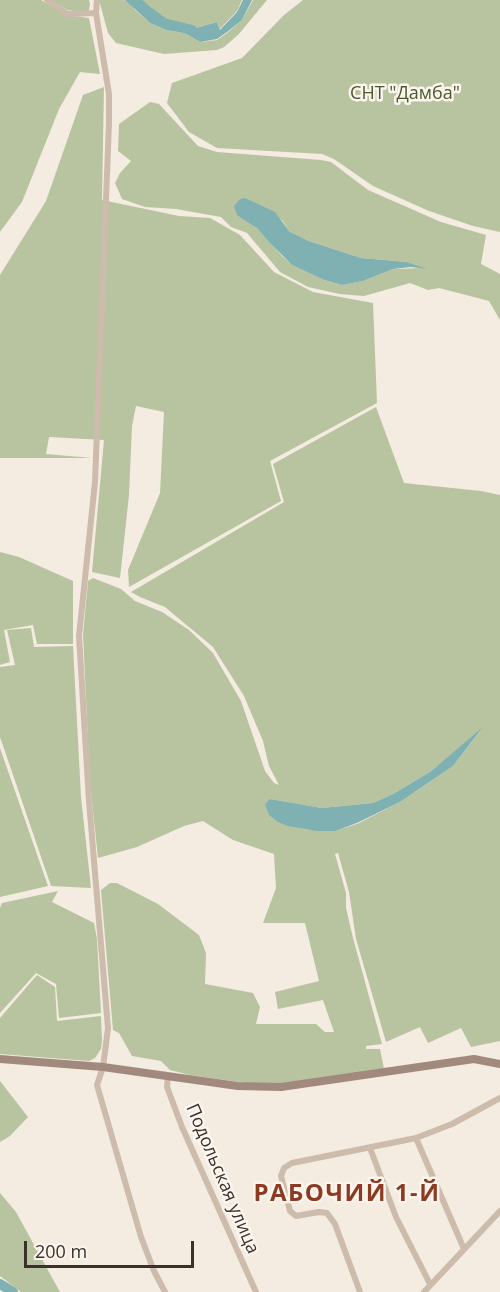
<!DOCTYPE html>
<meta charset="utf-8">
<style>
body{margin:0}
#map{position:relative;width:500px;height:1292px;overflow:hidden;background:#f4ebe1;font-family:"Open Sans",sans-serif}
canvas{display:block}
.scale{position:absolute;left:24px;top:1241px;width:170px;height:27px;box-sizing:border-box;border:3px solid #3b302b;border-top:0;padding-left:8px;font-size:18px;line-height:21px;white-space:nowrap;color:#3b302b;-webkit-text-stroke:4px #fbf5ee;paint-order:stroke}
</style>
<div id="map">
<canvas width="500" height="1292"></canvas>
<div class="scale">200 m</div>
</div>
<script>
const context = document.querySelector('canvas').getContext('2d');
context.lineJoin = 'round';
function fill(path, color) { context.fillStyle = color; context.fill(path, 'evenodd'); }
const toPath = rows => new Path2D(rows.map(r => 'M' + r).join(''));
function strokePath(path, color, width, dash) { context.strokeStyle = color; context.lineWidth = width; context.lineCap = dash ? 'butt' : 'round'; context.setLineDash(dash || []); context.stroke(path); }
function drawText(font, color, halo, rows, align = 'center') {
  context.font = font + ' "Open Sans",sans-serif'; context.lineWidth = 5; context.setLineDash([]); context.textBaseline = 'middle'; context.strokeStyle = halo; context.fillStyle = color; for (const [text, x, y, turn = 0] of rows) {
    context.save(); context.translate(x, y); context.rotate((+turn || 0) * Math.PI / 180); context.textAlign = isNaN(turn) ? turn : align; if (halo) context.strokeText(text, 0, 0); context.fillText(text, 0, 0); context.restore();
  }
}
fill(toPath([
 [0,0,41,0,66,15,89,18,100,74,80,72,59,109,22,202,0,232],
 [51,0,89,0,90,5,88,13,67,10],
 [99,0,124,0,129,2,135,10,150,23,166,30,185,33,200,42,217,40,227,33,242,20,253,0,267,0,238,35,224,47,217,50,164,54,116,43,108,33],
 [138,0,242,0,237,11,220,29,217,22,196,28,175,26,164,23],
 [303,0,500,0,500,232,473,226,429,211,373,186,334,159,322,154,217,148,189,132,167,103,172,83,242,58,284,15],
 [104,87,102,200,179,216,210,218,240,235,274,272,313,292,373,303,377,403,270,461,281,501,129,587,128,570,160,493,164,412,136,406,132,426,129,495,120,578,92,572,104,440,49,437,46,454,92,458,0,458,0,275,46,201,83,95],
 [150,102,159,104,198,146,217,152,321,160,331,162,368,190,441,222,486,235,481,264,500,274,500,320,489,301,439,288,428,290,410,283,364,296,340,294,308,287,280,272,247,233,231,227,221,217,176,209,145,207,122,199,115,183,120,173,131,161,118,151,119,124],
 [245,198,282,220,290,232,309,241,361,258,407,262,423,268,393,269,363,281,342,285,324,280,292,265,282,256,257,228],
 [376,407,404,483,481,491,500,495,500,1041,471,1047,461,1028,428,1043,420,1027,386,1042,356,939,349,892,338,853,335,854,346,893,346,908,353,938,382,1044,366,1046,366,1049,380,1049,384,1069,285,1083,246,1083,190,1075,170,1070,161,1061,132,1056,119,1033,113,1030,101,890,110,883,117,883,158,904,199,935,206,953,205,984,253,993,260,1007,256,1024,316,1024,325,1032,334,1032,323,1000,278,1009,275,992,319,981,305,923,263,923,276,888,274,854,233,840,203,821,184,826,137,847,98,858,90,783,83,635,88,581,93,578,121,589,135,601,162,612,189,630,213,653,241,701,265,771,274,783,279,785,269,766,263,741,244,696,213,647,165,607,140,597,131,592,284,502,273,464],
 [481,730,453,766,400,802,359,823,336,831,304,829,270,799,322,808,373,803,393,794,430,772],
 [0,552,19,557,73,581,73,644,37,644,33,625,4,630,10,662,0,665],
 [31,628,34,647,73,646,81,797,91,888,51,886,0,737,0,667,15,665,7,630],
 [0,748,48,886,0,897],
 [58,891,52,902,94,923,97,939,101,1013,59,1018,56,984,36,973,0,1013,0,908,2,903],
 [37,975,55,987,57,1021,101,1016,102,1041,101,1049,95,1058,89,1061,0,1054,0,1018],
 [0,1081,28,1117,10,1136,0,1142],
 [0,1193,16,1212,60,1292,21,1292,0,1276]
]), '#b8c4a0');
fill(toPath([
 [125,0,137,0,164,23,175,27,196,28,217,22,220,30,237,12,243,0,252,0,242,20,227,32,217,39,200,42,185,33,166,30,150,23],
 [245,198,275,212,290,232,309,241,361,258,407,262,427,269,411,267,393,269,363,281,342,285,324,280,292,265,269,242,257,228,237,215,234,206,240,199],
 [483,727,453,766,400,802,359,822,336,831,317,831,288,826,278,822,269,815,265,804,270,799,322,808,373,803,393,794,430,772]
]), '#7fb0b2');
strokePath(toPath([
 [135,0,146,10,164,23,192,30],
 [0,1284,13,1292]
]), '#7fb0b2', 10);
strokePath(toPath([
 [47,0,67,14,96,13],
 [97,0,96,13,109,94,109,123,95,482,79,636,89,801,108,1028,103,1067,97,1085,141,1237,154,1271,165,1292],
 [168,1076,167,1087,182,1127,256,1292],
 [416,1138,464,1249],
 [370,1148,396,1217,430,1284],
 [360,1292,335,1224,327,1213,319,1212,296,1216,290,1211,281,1176,284,1168,292,1163,416,1138,452,1124,500,1098],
 [424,1292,500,1211]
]), '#cdbbac', 6);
strokePath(toPath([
 [0,1059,103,1067,238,1086,281,1087,474,1059,500,1064]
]), '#a18a7d', 8);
drawText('18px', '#4a5a2e', '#fbf5ee', [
 ["СНТ \"Дамба\"",405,94]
]);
drawText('18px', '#3b302b', '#fbf5ee', [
 ["Подольская улица",222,1179,67]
]);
context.letterSpacing = '1.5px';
drawText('bold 24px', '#8c3b22', '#fbf5ee', [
 ["РАБОЧИЙ 1‑Й",347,1194]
]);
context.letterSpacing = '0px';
</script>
